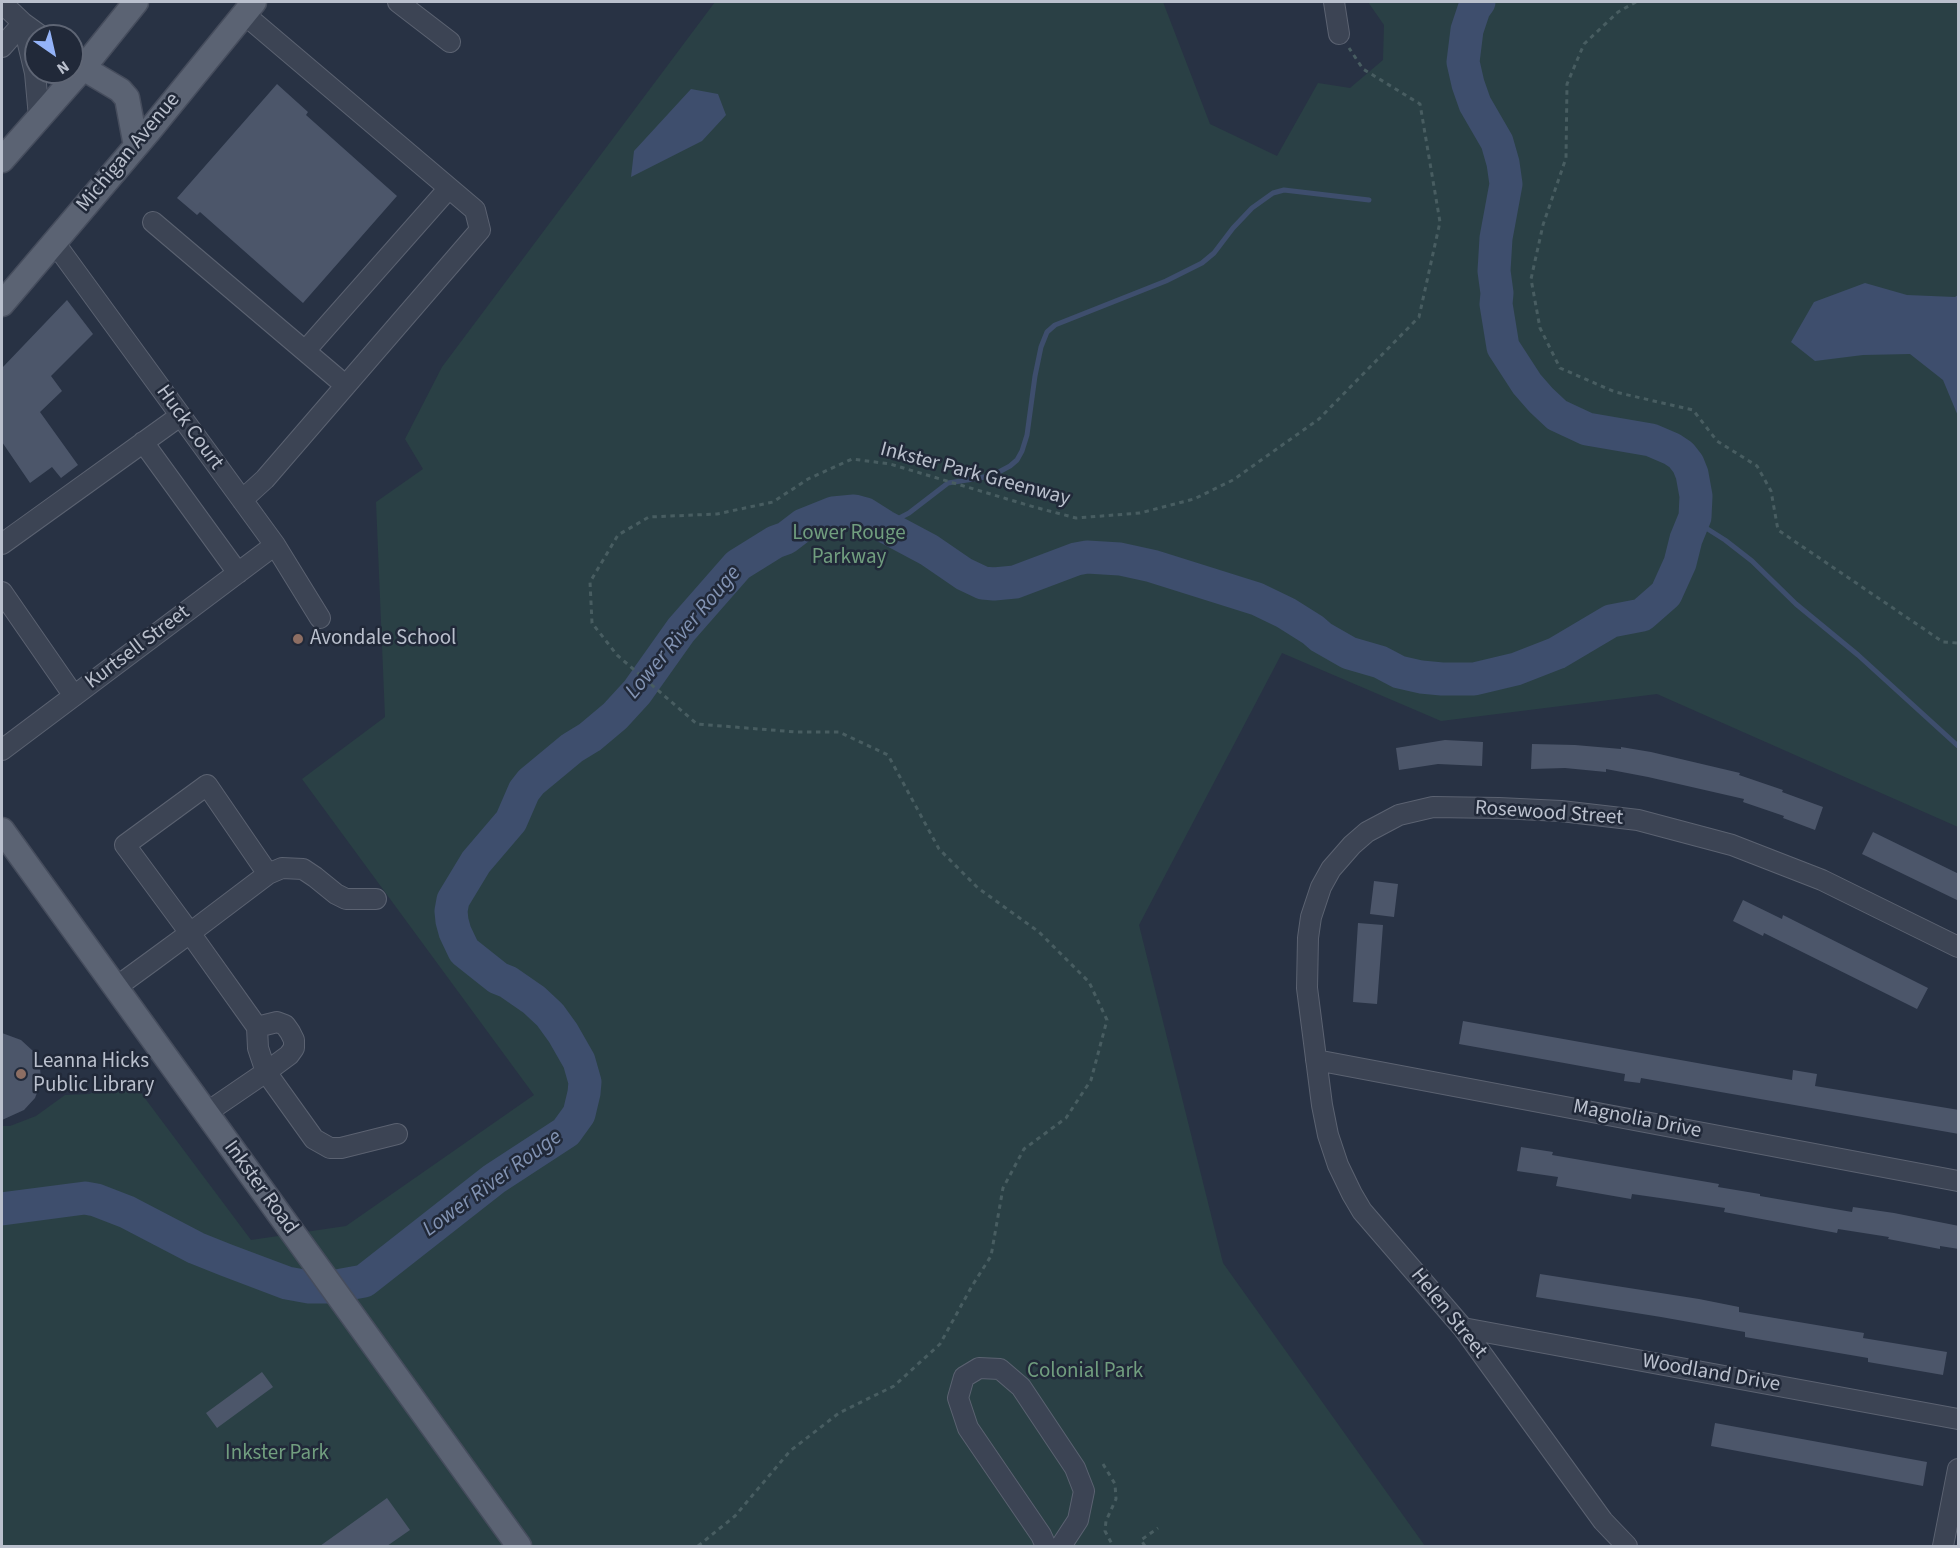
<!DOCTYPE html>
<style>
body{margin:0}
#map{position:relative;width:1960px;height:1548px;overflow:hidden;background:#283244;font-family:"Source Sans 3",sans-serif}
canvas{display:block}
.frame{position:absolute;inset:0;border:3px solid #bac0cd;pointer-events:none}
.north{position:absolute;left:24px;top:24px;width:60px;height:60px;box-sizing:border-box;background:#212939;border:2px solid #5e6574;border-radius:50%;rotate:146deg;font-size:16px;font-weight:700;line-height:24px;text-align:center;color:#bac0cd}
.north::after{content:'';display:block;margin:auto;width:21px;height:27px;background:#94b3f8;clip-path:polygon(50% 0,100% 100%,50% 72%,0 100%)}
</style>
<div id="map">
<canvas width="1960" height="1548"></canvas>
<div class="frame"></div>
<div class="north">N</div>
</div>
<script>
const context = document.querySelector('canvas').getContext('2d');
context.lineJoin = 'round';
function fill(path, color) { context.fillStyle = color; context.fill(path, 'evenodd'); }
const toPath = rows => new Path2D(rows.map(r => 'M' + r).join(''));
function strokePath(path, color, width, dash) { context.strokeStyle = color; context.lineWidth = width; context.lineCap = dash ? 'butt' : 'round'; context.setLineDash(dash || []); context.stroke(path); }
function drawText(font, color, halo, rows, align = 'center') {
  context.font = font + ' "Source Sans 3",sans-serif'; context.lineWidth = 5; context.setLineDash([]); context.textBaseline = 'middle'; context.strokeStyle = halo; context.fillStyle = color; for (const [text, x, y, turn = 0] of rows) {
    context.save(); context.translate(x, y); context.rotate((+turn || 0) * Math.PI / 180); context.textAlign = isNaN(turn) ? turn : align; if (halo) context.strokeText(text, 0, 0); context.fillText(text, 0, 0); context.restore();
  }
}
fill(toPath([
 [715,2,1163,2,1210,124,1277,156,1318,83,1350,88,1383,60,1384,25,1368,2,1958,2,1958,827,1657,694,1441,721,1282,653,1139,925,1223,1263,1425,1546,2,1546,2,1126,10,1126,36,1116,65,1095,89,1094,118,1084,141,1093,251,1240,346,1226,534,1095,302,779,385,717,376,502,423,469,405,439,442,367]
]), '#2a4045');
fill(toPath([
 [691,89,718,94,726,115,702,141,631,177,634,151],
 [1865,283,1907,295,1955,297,1958,295,1958,416,1943,380,1910,354,1863,355,1815,361,1791,342,1814,302]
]), '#3e4e6d');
strokePath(toPath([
 [884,526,909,513,948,483,980,478,995,474,1010,466,1017,460,1022,451,1027,435,1035,376,1041,347,1047,332,1055,325,1166,281,1202,263,1214,253,1233,228,1252,208,1273,193,1284,190,1369,200],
 [1691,528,1706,528,1725,540,1752,561,1796,604,1858,655,1958,746]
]), '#3e4e6d', 5);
strokePath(toPath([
 [2,1209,85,1198,96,1200,127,1212,196,1248,226,1260,287,1283,309,1287,331,1287,364,1281,494,1179,566,1132,579,1114,584,1093,585,1082,579,1061,563,1033,550,1015,534,1000,508,982,498,978,464,951,455,932,452,921,451,911,453,900,476,862,511,821,524,791,531,782,572,748,590,737,615,716,637,692,681,630,738,565,775,542,786,538,803,525,833,513,854,511,865,514,884,526,929,550,964,574,983,583,994,584,1015,582,1076,559,1087,557,1120,559,1152,566,1257,599,1286,613,1313,630,1321,637,1349,653,1380,662,1399,672,1421,677,1442,679,1474,679,1516,669,1557,653,1611,621,1642,615,1666,594,1680,563,1686,539,1695,517,1696,496,1692,474,1688,464,1681,455,1672,449,1651,440,1587,429,1557,415,1541,400,1527,384,1503,347,1496,304,1497,293,1494,271,1496,238,1506,184,1503,163,1497,142,1475,104,1468,84,1463,62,1467,30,1474,9,1479,2]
]), '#3e4e6d', 33);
fill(toPath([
 [277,84,308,112,306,115,397,196,303,303,200,212,197,215,177,198],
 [67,300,93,334,51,376,62,391,40,412,78,465,61,478,52,467,30,483,2,442,2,368],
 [1445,740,1483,742,1482,766,1438,764,1399,770,1396,748],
 [1532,744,1575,745,1621,749,1621,747,1651,752,1740,773,1739,775,1783,790,1782,792,1823,807,1815,830,1783,818,1784,816,1743,802,1744,799,1648,777,1606,769,1606,772,1565,768,1531,769],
 [1873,832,1959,874,1959,901,1862,854],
 [1374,881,1398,884,1394,917,1370,914],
 [1743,900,1782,919,1783,915,1928,988,1917,1009,1764,933,1763,936,1733,921],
 [1358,923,1383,925,1377,1004,1353,1002],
 [1463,1021,1792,1080,1793,1070,1817,1074,1815,1086,1959,1110,1959,1134,1641,1078,1640,1083,1624,1081,1625,1074,1459,1044],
 [2,1033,21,1040,33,1051,40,1066,41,1082,35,1098,24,1110,2,1120],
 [1521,1147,1553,1152,1552,1155,1719,1184,1718,1187,1760,1194,1760,1196,1852,1212,1853,1207,1894,1213,1959,1226,1959,1249,1940,1246,1940,1249,1888,1239,1889,1237,1838,1229,1837,1233,1724,1212,1725,1208,1674,1200,1632,1194,1631,1199,1556,1186,1558,1177,1517,1171],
 [1540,1274,1699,1299,1739,1307,1739,1312,1864,1333,1863,1338,1947,1352,1943,1375,1868,1362,1868,1358,1745,1337,1745,1332,1661,1317,1536,1297],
 [262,1372,273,1387,217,1428,206,1413],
 [1715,1423,1927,1462,1923,1486,1711,1446],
 [387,1498,410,1530,387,1546,320,1546]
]), '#4c566a');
const minor = toPath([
 [398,2,450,42],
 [1334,2,1339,34],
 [2,3,23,23,41,36],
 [23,23,35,73,39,117],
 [2,47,23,23],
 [153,222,345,385],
 [54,242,275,545,320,618],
 [305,351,449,188],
 [143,442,238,573],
 [242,500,265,479,480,230,475,210,244,14],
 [2,544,180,416],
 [2,592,74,696],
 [2,750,275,545],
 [268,874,282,868,303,869,315,877,336,894,346,899,376,899],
 [115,988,152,961,190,933,268,874,207,785,125,845,190,933,257,1027,258,1048,266,1072,206,1113],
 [257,1027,277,1022,285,1025,290,1032,294,1040,294,1048,289,1055,266,1072,314,1139,330,1148,341,1148,397,1134],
 [1316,1060,1958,1181],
 [1463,1328,1958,1419],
 [1046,1546,1041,1535,968,1428,958,1398,964,1377,979,1368,1000,1369,1021,1387,1075,1468,1084,1491,1078,1520,1061,1546],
 [1627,1546,1603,1521,1463,1328,1362,1211,1352,1194,1338,1165,1328,1135,1322,1105,1307,988,1308,938,1311,917,1321,887,1331,869,1352,845,1367,832,1399,815,1433,807,1499,808,1561,811,1638,820,1732,845,1822,880,1958,947],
 [1943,1546,1958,1469]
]);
const major = toPath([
 [83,68,120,90,127,98,136,146],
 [2,160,83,68,136,2],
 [2,304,149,131,254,2],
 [2,830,519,1546]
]);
strokePath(minor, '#5b6271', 22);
strokePath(major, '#464d5d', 27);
strokePath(toPath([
 [1636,2,1618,12,1584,44,1567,84,1566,158,1543,225,1531,279,1540,328,1560,368,1615,392,1693,410,1717,441,1757,466,1771,491,1778,530,1943,642,1958,643],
 [1103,1464,1115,1484,1116,1499,1106,1521,1105,1531,1113,1546],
 [698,1546,735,1516,790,1451,839,1413,894,1386,940,1344,972,1286,991,1256,1003,1188,1024,1149,1066,1118,1091,1080,1107,1020,1089,982,1039,932,978,888,939,849,888,755,839,732,796,732,697,724,617,655,592,623,590,582,618,535,649,517,717,514,773,502,808,479,852,459,890,464,1034,507,1076,518,1140,513,1194,499,1233,480,1319,419,1419,317,1440,222,1420,104,1363,69,1349,48],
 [1145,1546,1141,1540,1158,1528]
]), '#485d61', 3, [4.5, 4.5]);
strokePath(minor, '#3c4454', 20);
strokePath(major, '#5b6373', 24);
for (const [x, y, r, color] of [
 [298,639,6,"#8d6e63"],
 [21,1074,6,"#8d6e63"]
]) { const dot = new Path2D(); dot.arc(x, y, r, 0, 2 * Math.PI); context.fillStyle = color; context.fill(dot); strokePath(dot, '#212939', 2); }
drawText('21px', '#bac0cd', '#212939', [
 ["Michigan Avenue",129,153,-50],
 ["Huck Court",189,428,54],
 ["Inkster Park Greenway",975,475,15],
 ["Kurtsell Street",138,648,-37],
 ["Rosewood Street",1549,814,4],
 ["Magnolia Drive",1637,1120,11],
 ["Inkster Road",260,1188,54],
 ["Helen Street",1448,1314,51],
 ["Woodland Drive",1711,1374,10]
]);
drawText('21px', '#719e7f', '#212939', [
 ["Lower Rouge",849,534],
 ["Parkway",849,558],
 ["Colonial Park",1085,1372],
 ["Inkster Park",277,1454]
]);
drawText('21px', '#bac0cd', '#212939', [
 ["Avondale School",310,639],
 ["Leanna Hicks",33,1062],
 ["Public Library",33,1086]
], 'left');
drawText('italic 22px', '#8293b3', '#212939', [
 ["Lower River Rouge",684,633,-50],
 ["Lower River Rouge",493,1184,-36]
]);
</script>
